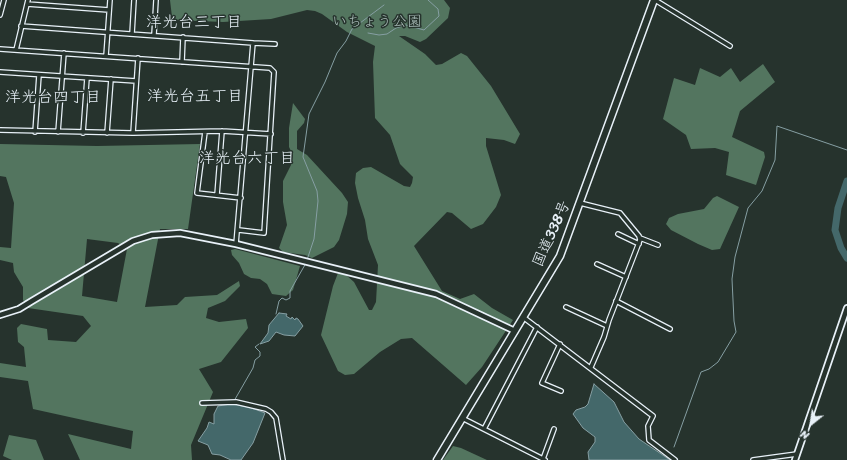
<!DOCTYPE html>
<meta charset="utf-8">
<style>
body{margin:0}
#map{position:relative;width:847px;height:460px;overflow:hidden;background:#26332d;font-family:Sriracha,sans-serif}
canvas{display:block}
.north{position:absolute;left:791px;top:404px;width:40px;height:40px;-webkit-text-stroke:3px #26332d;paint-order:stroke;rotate:210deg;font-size:11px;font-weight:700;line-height:16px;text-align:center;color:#e8f1f8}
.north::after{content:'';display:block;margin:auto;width:14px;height:18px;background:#e8f1f8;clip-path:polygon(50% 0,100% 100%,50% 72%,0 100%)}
</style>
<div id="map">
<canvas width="847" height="460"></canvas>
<div class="north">N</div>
</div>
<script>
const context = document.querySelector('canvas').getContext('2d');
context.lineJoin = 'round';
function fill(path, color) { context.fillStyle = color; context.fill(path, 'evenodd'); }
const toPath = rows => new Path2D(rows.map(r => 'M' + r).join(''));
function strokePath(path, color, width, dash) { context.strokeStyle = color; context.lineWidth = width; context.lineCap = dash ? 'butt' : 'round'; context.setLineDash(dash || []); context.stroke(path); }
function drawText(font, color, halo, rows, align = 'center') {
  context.font = font + ' Sriracha,"Klee One",sans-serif'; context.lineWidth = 3; context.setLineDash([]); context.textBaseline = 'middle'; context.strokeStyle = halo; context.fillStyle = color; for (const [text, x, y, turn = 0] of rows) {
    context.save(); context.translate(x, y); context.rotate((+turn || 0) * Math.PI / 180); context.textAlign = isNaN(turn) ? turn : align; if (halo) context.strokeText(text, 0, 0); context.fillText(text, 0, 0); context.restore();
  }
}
fill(toPath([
 [170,0,444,0,450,8,448,18,426,39,420,42,405,36,399,36,425,54,436,65,442,64,461,53,467,56,491,86,520,134,515,144,504,140,486,138,486,146,501,195,496,207,483,224,471,229,452,213,447,212,414,246,442,291,460,299,474,294,492,308,513,320,482,367,466,385,412,338,401,339,380,352,354,374,345,375,338,371,321,335,333,286,338,273,346,275,354,282,369,310,372,310,376,302,378,265,368,239,365,220,358,198,355,183,356,173,363,168,371,167,404,186,410,187,412,183,413,177,400,164,390,135,375,118,373,62,375,46,347,32,322,14,315,11,307,10,271,19,223,22,175,20,172,17],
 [763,64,775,82,740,111,732,137,764,152,765,157,756,185,726,175,729,152,715,148,691,149,686,135,663,119,674,78,695,85,700,68,720,77,731,68,740,82],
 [293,103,305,119,304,123,297,131,297,149,307,155,342,193,348,202,347,214,339,240,334,247,312,258,305,255,283,252,279,248,287,225,283,202,283,181,291,165,293,155,289,147,289,128],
 [0,144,97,146,200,144,188,229,160,229,145,307,177,305,185,297,217,295,239,281,240,286,225,301,208,308,206,318,219,322,246,319,248,328,221,362,199,369,213,392,191,445,192,460,80,460,68,434,131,449,133,431,33,409,28,381,0,377,0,363,26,367,24,347,18,342,17,328,21,324,47,329,48,340,76,342,91,326,83,316,28,308,23,300,23,287,14,272,13,263,0,260,0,247,11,248,14,203,6,177,0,176],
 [87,239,118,243,127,249,117,302,82,296],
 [717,196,739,207,720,249,712,250,698,244,671,230,666,224,669,218,678,214,704,209,713,198],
 [235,249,300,266,293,290,286,296,272,294,267,284,260,279,251,278,244,274,239,263,232,255,231,250],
 [9,435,36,440,44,460,12,460,3,456],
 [453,446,461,448,487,460,443,460]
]), '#53755f');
const water = toPath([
 [279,313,287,314,286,316,291,319,292,317,295,320,296,318,298,319,303,326,295,336,284,335,276,332,269,341,260,344,268,333,269,325,279,313],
 [594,384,614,402,624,422,639,439,670,460,589,460,588,452,595,442,595,437,583,428,573,414,576,410,585,407,588,404,594,384],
 [231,404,249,407,265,413,253,443,241,460,231,460,220,455,212,454,208,445,198,441,207,428,209,422,214,424,214,414,218,406,231,404]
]);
fill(water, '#44686a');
strokePath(water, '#869fa3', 1);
strokePath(toPath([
 [368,33,379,35,387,34,396,28,406,25,424,30,439,16,438,9,428,0],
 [307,260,314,239,318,201,317,191,303,157,309,114,325,82,337,53,346,41,352,29,384,5],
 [276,314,279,301,282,298,286,300,290,298,290,291,306,263],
 [234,401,253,368,255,360,260,356,260,352,255,347,259,344],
 [674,447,701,372,709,369,718,362,736,332,734,321,732,279,735,257,748,208,762,191,775,160,777,126,847,150]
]), '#869fa3', 1);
strokePath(toPath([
 [847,181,838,208,835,230,841,248,847,258]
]), '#44686a', 7);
const street = toPath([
 [655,0,730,46],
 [27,4,109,10],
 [0,15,4,0],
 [21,26,253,43,236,244],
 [132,34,134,0],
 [154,35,156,0],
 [253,43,275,44],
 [0,49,270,68,274,72,264,233,239,230],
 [16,50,28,0],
 [106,56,110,0],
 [182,62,183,37],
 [0,72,136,81],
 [0,130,133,133,222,131,271,134],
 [35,132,39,75],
 [58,132,64,53],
 [205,132,197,193,241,198],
 [83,133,87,78],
 [107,133,111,79],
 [133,133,138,58],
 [217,195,222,131],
 [580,203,620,213,639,236,640,240,609,320,604,337,591,367],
 [618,234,639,244],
 [640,238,658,245],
 [597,264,626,277],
 [616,301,670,329],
 [566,307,607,326],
 [523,317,653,416,648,426,649,440,675,460],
 [560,344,542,383,561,391],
 [202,403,236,402,266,409,271,412,276,418,283,460],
 [462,418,545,460],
 [484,429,537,327],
 [543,459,554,429],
 [753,460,797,454]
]);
const secondary = toPath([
 [0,315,19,309,32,301,133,241,152,235,180,233,236,244,436,294,515,331],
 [795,460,847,308]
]);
const highway = toPath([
 [437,460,560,256,654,0]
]);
strokePath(street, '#e8f1f8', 6);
strokePath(secondary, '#e8f1f8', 8);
strokePath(highway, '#e8f1f8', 9);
strokePath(street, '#26332d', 3.5);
strokePath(secondary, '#26332d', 4.5);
strokePath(highway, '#26332d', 6);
drawText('15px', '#acbfbb', '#26332d', [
 ["いちょう公園",377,22]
]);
drawText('15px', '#e8f1f8', '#26332d', [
 ["国道338号",552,234,-66]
]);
drawText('16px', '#e8f1f8', '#26332d', [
 ["洋光台三丁目",194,23],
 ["洋光台五丁目",195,97],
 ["洋光台四丁目",53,98],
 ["洋光台六丁目",247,159]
]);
</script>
